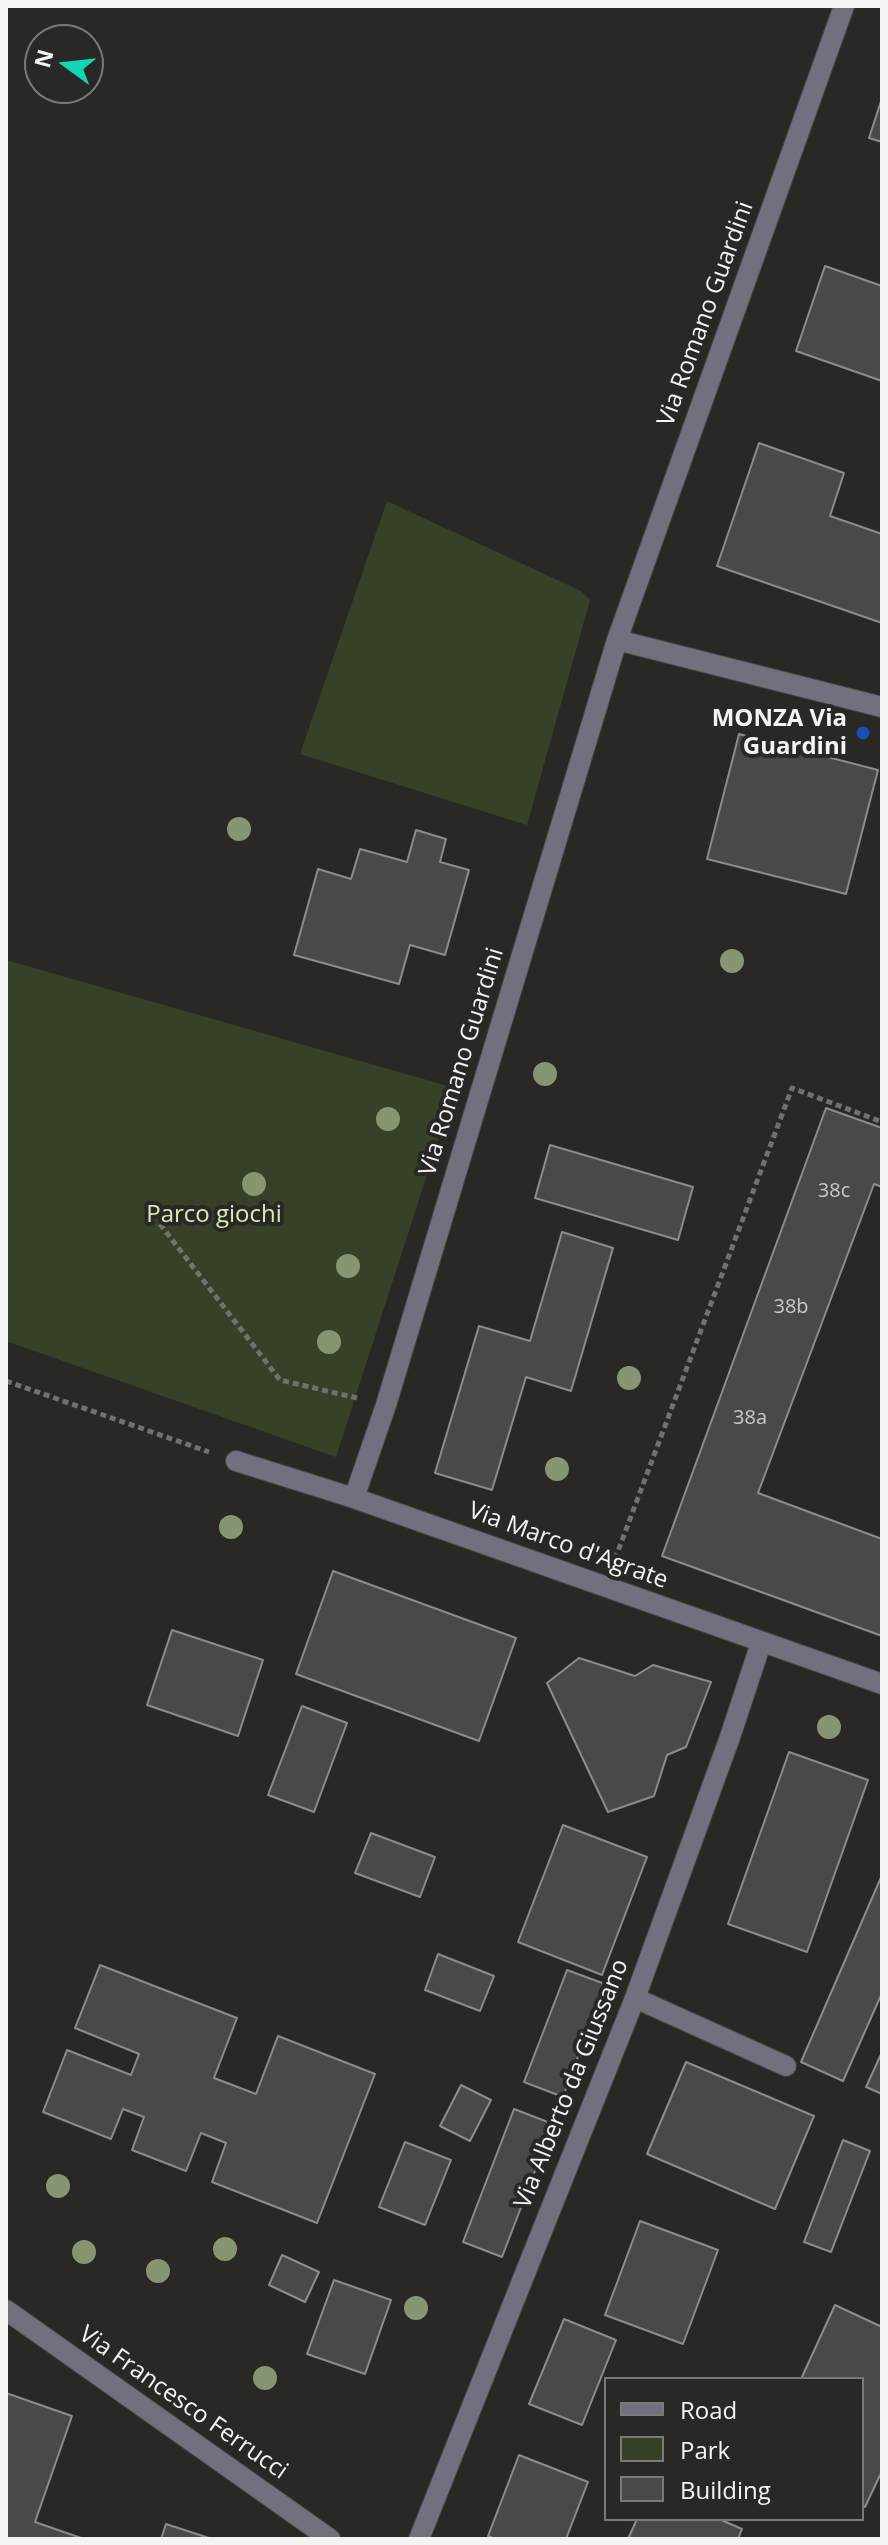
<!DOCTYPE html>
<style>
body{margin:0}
#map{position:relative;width:888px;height:2545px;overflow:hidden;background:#292825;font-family:"Open Sans",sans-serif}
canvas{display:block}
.frame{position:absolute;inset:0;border:8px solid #f5f4f2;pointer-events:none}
.legend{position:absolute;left:604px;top:2377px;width:260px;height:144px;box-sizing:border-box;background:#292825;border:2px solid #7b7a77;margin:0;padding:10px 14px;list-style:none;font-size:24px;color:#f5f4f2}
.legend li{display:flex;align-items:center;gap:16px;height:40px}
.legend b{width:40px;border:2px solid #7b7a77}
.north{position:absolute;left:24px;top:24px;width:80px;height:80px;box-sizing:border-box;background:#292825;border:2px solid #7b7a77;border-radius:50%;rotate:285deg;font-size:22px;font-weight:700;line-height:32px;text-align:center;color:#f5f4f2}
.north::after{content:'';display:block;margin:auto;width:28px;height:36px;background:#12d5b4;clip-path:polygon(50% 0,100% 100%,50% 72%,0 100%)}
</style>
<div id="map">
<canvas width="888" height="2545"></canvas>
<div class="frame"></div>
<ul class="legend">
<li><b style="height:10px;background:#726f7f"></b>Road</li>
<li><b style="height:22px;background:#374128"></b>Park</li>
<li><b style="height:22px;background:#4b4946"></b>Building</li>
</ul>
<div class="north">N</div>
</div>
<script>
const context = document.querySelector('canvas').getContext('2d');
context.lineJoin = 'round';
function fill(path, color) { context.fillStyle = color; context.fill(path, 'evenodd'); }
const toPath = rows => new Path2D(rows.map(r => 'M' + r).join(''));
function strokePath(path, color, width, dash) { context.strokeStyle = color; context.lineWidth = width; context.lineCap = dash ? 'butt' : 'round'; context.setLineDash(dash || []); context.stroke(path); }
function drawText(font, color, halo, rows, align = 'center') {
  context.font = font + ' "Open Sans",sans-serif'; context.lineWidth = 8; context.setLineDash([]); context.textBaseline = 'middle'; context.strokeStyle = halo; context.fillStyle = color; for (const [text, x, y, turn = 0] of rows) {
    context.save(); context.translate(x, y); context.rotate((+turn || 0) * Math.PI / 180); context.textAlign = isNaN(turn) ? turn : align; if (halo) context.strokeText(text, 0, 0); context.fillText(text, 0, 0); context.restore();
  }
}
fill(toPath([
 [387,501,581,591,590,600,527,825,300,754],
 [6,960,455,1088,336,1457,6,1341]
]), '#374128');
const building = toPath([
 [882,98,882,142,869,138,882,98],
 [825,266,882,286,882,381,796,351,825,266],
 [759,443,844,473,830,516,882,534,882,623,717,566,759,443],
 [739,734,878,770,846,894,707,859,739,734],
 [416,830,446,839,440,862,469,870,445,955,410,945,399,984,294,955,318,869,351,879,360,849,407,862,416,830],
 [826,1108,882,1128,882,1187,874,1184,758,1493,882,1539,882,1636,662,1556,826,1108],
 [550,1145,693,1187,678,1240,535,1198,550,1145],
 [562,1232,613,1248,571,1391,526,1377,492,1490,435,1473,479,1326,530,1341,562,1232],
 [333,1571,516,1638,479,1741,296,1674,333,1571],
 [172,1630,263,1660,238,1736,147,1705,172,1630],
 [579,1658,635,1676,653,1665,711,1682,686,1747,667,1755,654,1796,608,1812,547,1683,579,1658],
 [302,1706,347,1723,314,1812,268,1795,302,1706],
 [789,1752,868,1780,807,1952,728,1924,789,1752],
 [563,1825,647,1857,602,1975,518,1942,563,1825],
 [371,1833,435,1857,420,1897,355,1873,371,1833],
 [882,1875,882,1993,843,2081,801,2062,882,1875],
 [438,1954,494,1976,480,2011,425,1990,438,1954],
 [100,1965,237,2018,214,2078,256,2094,278,2036,375,2074,317,2223,212,2182,226,2143,201,2133,186,2171,132,2150,144,2117,123,2109,111,2139,43,2112,67,2050,131,2075,139,2054,75,2028,100,1965],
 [567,1970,605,1984,563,2097,524,2082,567,1970],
 [882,2052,882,2094,866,2087,882,2052],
 [686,2062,814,2116,775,2209,647,2154,686,2062],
 [461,2085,491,2100,470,2141,440,2126,461,2085],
 [514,2109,553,2124,502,2257,463,2242,514,2109],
 [843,2140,870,2151,831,2252,804,2242,843,2140],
 [405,2142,451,2160,425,2225,379,2207,405,2142],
 [640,2221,718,2250,683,2344,605,2315,640,2221],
 [282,2255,319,2272,305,2302,269,2285,282,2255],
 [334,2280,391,2300,365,2374,307,2354,334,2280],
 [835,2305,882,2327,882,2471,865,2507,862,2505,862,2379,801,2379,835,2305],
 [564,2319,616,2340,582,2425,529,2404,564,2319],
 [6,2393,72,2416,35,2522,84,2539,6,2539,6,2393],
 [519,2455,588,2482,566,2539,495,2539,488,2536,519,2455],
 [637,2519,719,2519,742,2529,738,2539,628,2539,637,2519],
 [166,2524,212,2539,161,2539,166,2524]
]);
fill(building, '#4b4946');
strokePath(building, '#8e8c89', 2);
const lane = toPath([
 [635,1998,786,2066]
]);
const street = toPath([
 [617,640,882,707],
 [236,1461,354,1498,882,1684],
 [354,1498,386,1405,617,640,844,6],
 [6,2310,330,2539],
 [419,2539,635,1998,730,1737,761,1643]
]);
strokePath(lane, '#464542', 22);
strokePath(street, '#464542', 22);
strokePath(toPath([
 [160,1224,280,1380,357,1398],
 [6,1381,209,1452],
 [615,1559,792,1088,882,1122]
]), '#72716e', 5, [6, 4]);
strokePath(lane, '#726f7f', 20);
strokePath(street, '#726f7f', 20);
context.fillStyle = '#889573';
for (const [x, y] of [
 [239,829],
 [732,961],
 [545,1074],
 [388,1119],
 [254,1184],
 [348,1266],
 [329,1342],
 [629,1378],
 [557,1469],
 [231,1527],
 [829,1727],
 [58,2186],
 [225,2249],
 [84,2252],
 [158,2271],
 [416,2308],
 [265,2378]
]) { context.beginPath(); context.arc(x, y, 12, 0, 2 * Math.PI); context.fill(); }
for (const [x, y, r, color] of [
 [863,733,8,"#1a4fb4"]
]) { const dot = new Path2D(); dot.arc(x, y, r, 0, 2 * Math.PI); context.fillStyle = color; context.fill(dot); strokePath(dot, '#292825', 3); }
drawText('20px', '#cac9c7', null, [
 ["38c",834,1191],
 ["38b",791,1307],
 ["38a",750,1418]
]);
drawText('24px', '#f5f4f2', '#292825', [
 ["Via Romano Guardini",706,314,-70],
 ["Via Romano Guardini",462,1062,-73],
 ["Via Marco d'Agrate",568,1546,20],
 ["Via Alberto da Giussano",572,2084,-68],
 ["Via Francesco Ferrucci",183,2403,35]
]);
drawText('bold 24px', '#f5f4f2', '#292825', [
 ["MONZA Via",847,719],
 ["Guardini",847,747]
], 'right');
drawText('24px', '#d5eeb2', '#292825', [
 ["Parco giochi",214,1215]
]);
</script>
